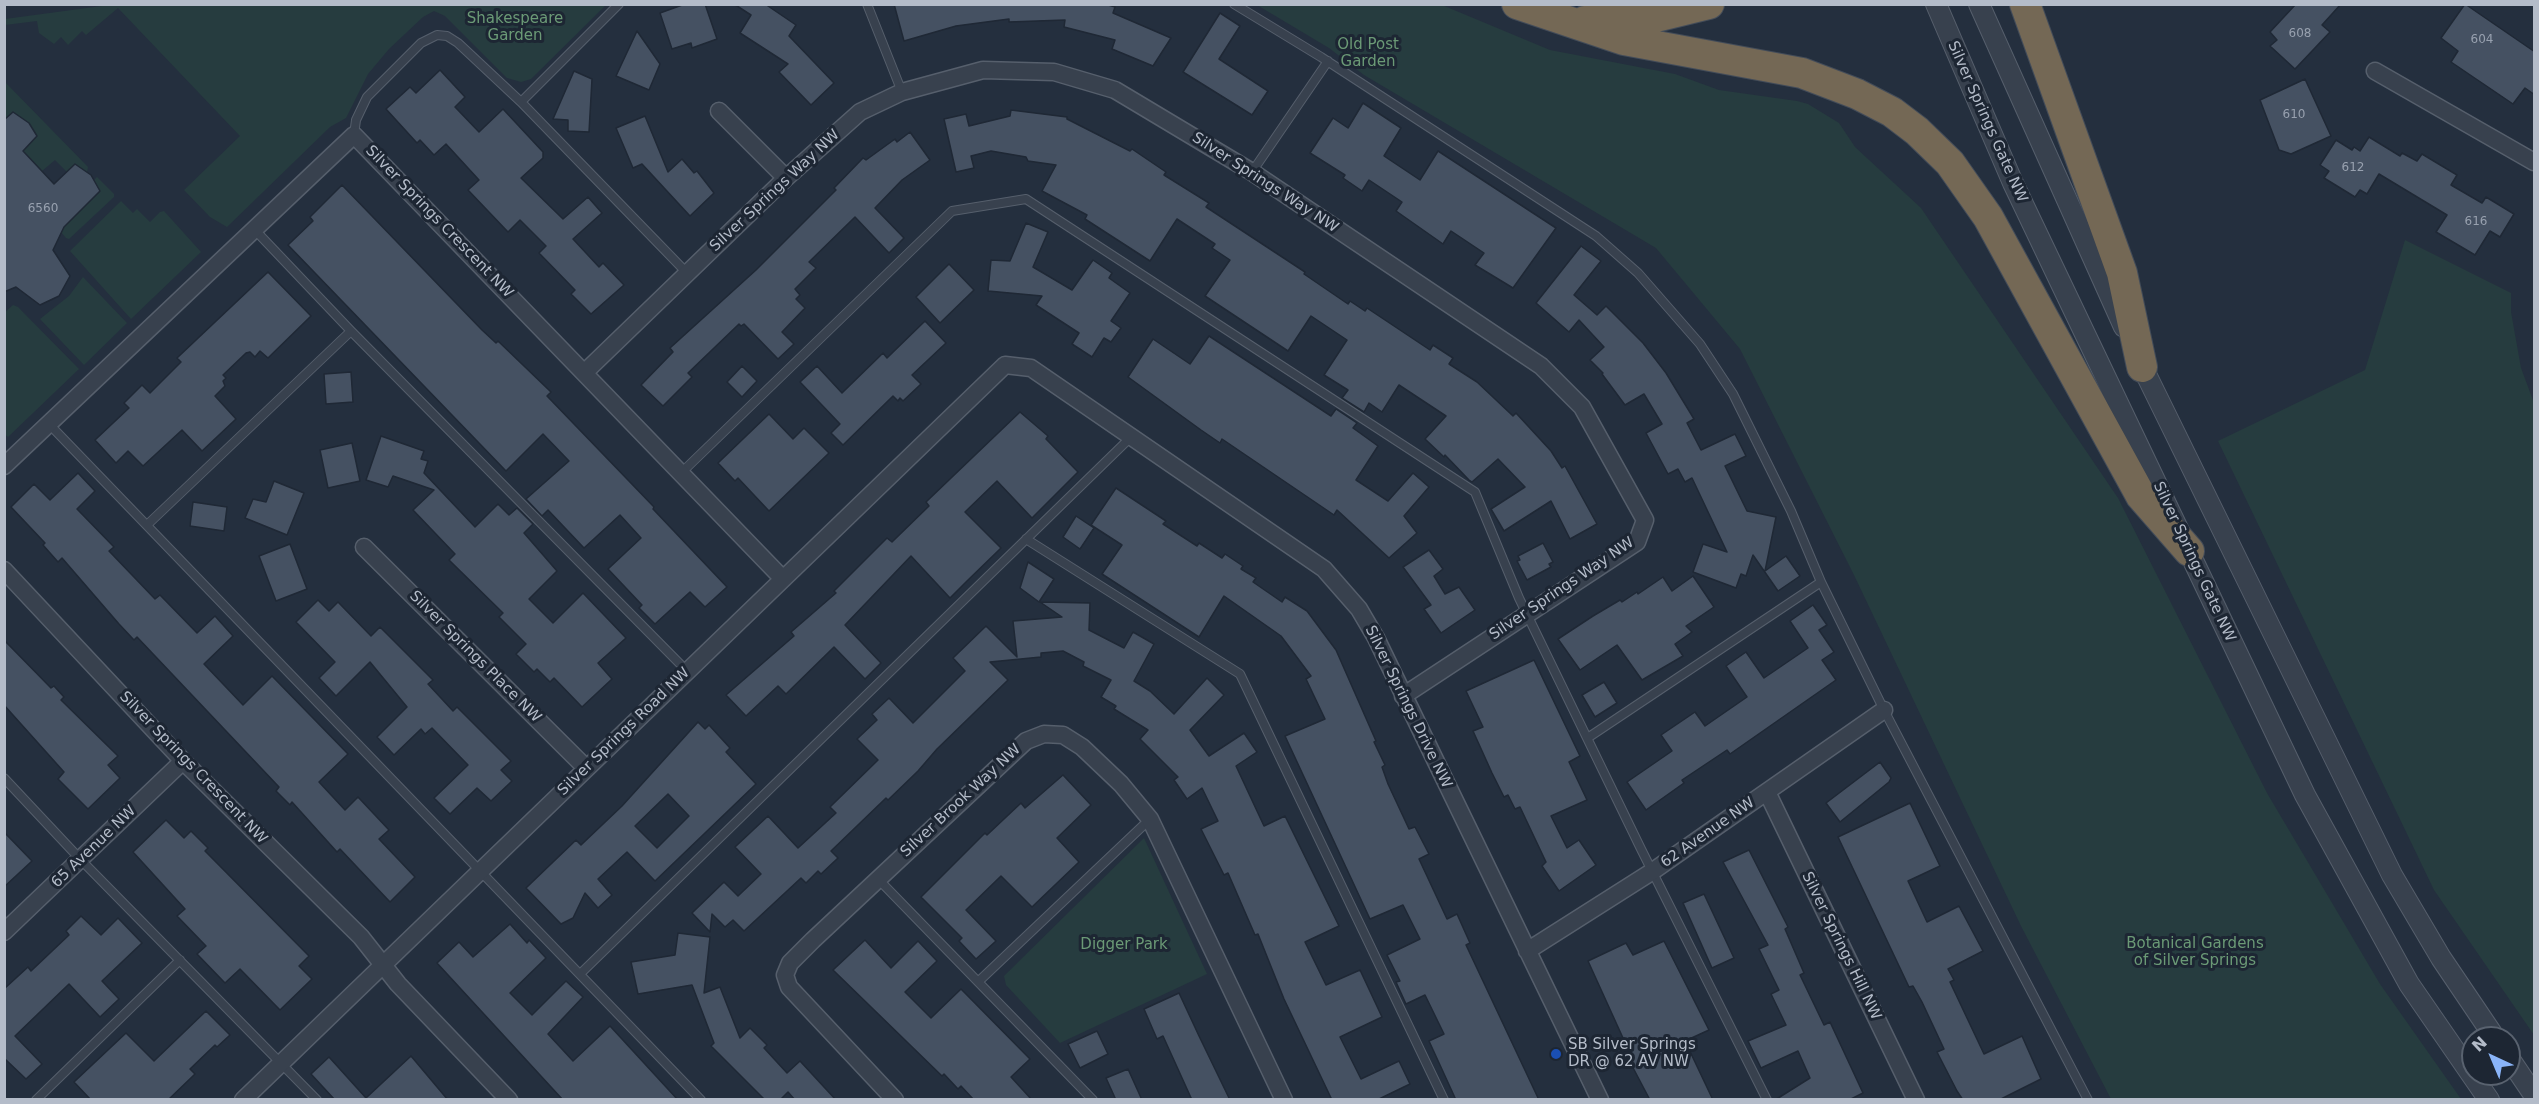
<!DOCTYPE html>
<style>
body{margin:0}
#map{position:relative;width:2539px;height:1104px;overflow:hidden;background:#242f3e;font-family:"DejaVu Sans",sans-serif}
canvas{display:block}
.frame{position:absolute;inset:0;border:6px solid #b4bcc9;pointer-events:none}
.north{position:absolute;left:2461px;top:1026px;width:60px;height:60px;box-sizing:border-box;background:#1d2633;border:2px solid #59626f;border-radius:50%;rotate:316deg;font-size:16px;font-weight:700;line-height:24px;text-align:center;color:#b4bcc9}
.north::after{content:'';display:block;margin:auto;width:21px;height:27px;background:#8ab4f8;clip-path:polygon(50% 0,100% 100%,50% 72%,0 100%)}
</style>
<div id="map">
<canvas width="2539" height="1104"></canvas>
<div class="frame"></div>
<div class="north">N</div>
</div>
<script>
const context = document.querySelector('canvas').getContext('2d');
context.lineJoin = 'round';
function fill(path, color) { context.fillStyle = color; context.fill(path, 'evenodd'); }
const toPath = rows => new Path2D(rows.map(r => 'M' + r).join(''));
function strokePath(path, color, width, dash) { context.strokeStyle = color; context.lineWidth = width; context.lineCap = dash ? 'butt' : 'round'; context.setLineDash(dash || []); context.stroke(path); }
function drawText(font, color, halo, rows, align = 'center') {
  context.font = font + ' "DejaVu Sans",sans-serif'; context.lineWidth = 6; context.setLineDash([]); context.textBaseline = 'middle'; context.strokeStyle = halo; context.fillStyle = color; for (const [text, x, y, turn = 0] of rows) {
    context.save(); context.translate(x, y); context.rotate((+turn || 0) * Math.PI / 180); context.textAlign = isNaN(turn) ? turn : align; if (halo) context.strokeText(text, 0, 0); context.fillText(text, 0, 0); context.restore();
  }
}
fill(toPath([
 [109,5,109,4,606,5,531,79,521,82,507,78,445,16,434,11,423,17,389,49,368,74,346,118,330,127,227,227,210,217,184,190,240,136,118,8,86,35,82,31,68,45,61,37,54,44,39,33,37,21,5,25,5,19],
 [1257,5,1442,5,1550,50,1675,74,1719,90,1797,101,1808,104,1839,123,1855,147,1921,208,2118,498,2267,793,2380,984,2461,1099,2111,1099,2021,926,1854,575,1740,349,1656,248,1364,75,1329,48],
 [5,82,88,167,87,172,67,172,55,160,42,171,23,151,37,136,29,123,13,112,5,120],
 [97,177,114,194,114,197,69,239,66,238,61,232,64,227,100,192,94,180],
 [121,201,133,213,137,209,150,222,160,212,164,211,201,252,131,319,70,251],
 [2405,240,2511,293,2511,312,2521,368,2534,403,2534,1035,2434,890,2218,441,2365,370],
 [83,277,127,323,84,365,40,319,69,296],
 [13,305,18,307,79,369,8,437,4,434,4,313],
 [1144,838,1207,974,1060,1043,1006,985,1004,976]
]), '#263c3f');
const building = toPath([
 [685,4,705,4,717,39,692,48,691,43,672,49,660,13,685,4],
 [734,4,765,4,796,25,789,36,834,83,811,105,779,72,788,64,740,33,751,15,734,4],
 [894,4,1105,4,1115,7,1113,13,1171,38,1153,66,1112,49,1115,40,1064,27,1065,20,1009,22,1009,19,956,26,904,41,894,4],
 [2296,4,2341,4,2322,25,2330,32,2295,69,2270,46,2277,40,2270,32,2296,4],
 [2465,4,2535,52,2535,95,2525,88,2513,104,2451,62,2458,51,2441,38,2465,4],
 [1220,13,1240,26,1219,59,1268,91,1252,115,1183,72,1220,13],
 [637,31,660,64,649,90,616,76,637,31],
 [440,70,465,97,455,107,479,132,503,109,543,152,543,158,521,178,563,219,588,197,602,213,573,239,599,267,603,263,624,285,591,314,571,294,575,290,539,253,546,246,520,220,508,232,468,190,479,180,446,144,434,155,420,140,417,143,386,109,410,87,416,93,440,70],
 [574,71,592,79,589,132,568,131,568,120,553,119,574,71],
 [2305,79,2331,136,2291,154,2279,150,2260,100,2305,79],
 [1363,103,1401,128,1384,156,1420,180,1438,151,1556,228,1513,288,1475,265,1484,253,1451,231,1443,244,1396,211,1402,202,1369,180,1362,191,1343,178,1345,175,1310,153,1333,118,1348,128,1363,103],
 [1011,110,1067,117,1067,119,1130,151,1132,149,1166,172,1164,175,1209,203,1206,207,1305,272,1304,274,1348,304,1350,301,1365,311,1367,308,1430,350,1433,345,1453,358,1449,364,1477,382,1513,416,1516,413,1551,451,1562,468,1565,466,1597,524,1570,539,1551,501,1504,531,1491,509,1525,487,1498,459,1472,482,1469,480,1445,455,1444,457,1425,439,1446,416,1399,385,1382,412,1369,403,1364,412,1342,398,1348,390,1324,375,1347,340,1311,316,1288,351,1205,296,1230,260,1212,248,1215,244,1177,219,1150,261,1085,219,1087,215,1042,191,1056,165,1028,161,1026,157,991,151,971,156,974,168,956,172,944,119,966,114,969,126,1010,116,1011,110],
 [13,112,29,123,37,136,23,151,54,184,75,164,91,175,100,191,64,227,53,250,70,276,59,296,40,305,16,287,4,292,4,120,13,112],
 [645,116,668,172,682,159,694,173,697,171,714,193,690,216,642,164,633,168,616,128,645,116],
 [910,132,930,160,902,180,875,208,904,238,889,253,855,217,809,262,816,268,795,289,800,295,796,299,805,308,782,332,794,344,778,359,744,324,741,326,739,324,688,373,692,377,663,406,641,385,673,352,670,348,756,270,836,190,834,188,863,158,866,160,895,139,897,142,910,132],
 [2369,137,2400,156,2402,153,2417,161,2422,154,2457,175,2451,185,2482,203,2486,197,2514,214,2500,237,2490,231,2475,255,2436,232,2447,215,2379,174,2367,194,2360,190,2355,197,2324,178,2329,171,2320,165,2336,140,2352,150,2354,147,2360,151,2369,137],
 [342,185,482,330,496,343,498,341,551,392,547,396,654,507,653,509,727,587,705,607,690,592,655,624,639,608,642,605,608,569,641,538,620,515,584,548,548,510,542,516,526,499,569,461,543,434,506,471,288,245,313,221,310,217,342,185],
 [1026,223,1048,232,1033,267,1072,290,1093,260,1112,273,1109,278,1130,293,1111,321,1121,328,1111,342,1104,338,1092,357,1072,344,1079,333,1036,305,1042,296,988,291,991,260,1010,261,1026,223],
 [1581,246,1601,261,1574,295,1597,315,1606,306,1643,343,1666,373,1694,419,1687,423,1701,450,1735,434,1746,456,1725,466,1747,511,1776,517,1765,571,1786,556,1800,576,1778,591,1753,555,1746,576,1741,574,1736,588,1693,572,1703,544,1727,552,1692,478,1685,482,1678,469,1668,474,1646,433,1662,424,1644,394,1625,405,1602,374,1603,373,1590,360,1604,347,1579,320,1569,332,1536,303,1581,246],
 [949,264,974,290,940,323,916,297,949,264],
 [268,272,311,316,268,358,260,351,255,357,250,352,246,353,223,375,226,378,223,381,225,386,215,396,236,419,202,451,182,430,143,466,128,451,116,463,95,440,129,408,124,403,142,385,150,393,181,362,177,358,268,272],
 [925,321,946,343,912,375,921,384,903,401,900,398,898,401,893,396,843,445,831,433,840,424,800,382,817,366,842,393,883,353,887,358,925,321],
 [1209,336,1331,416,1336,409,1357,423,1353,428,1378,446,1356,480,1388,501,1413,473,1429,487,1404,516,1417,533,1389,558,1337,510,1334,515,1222,439,1220,443,1201,430,1128,377,1153,339,1190,364,1209,336],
 [742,366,757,381,742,397,727,382,742,366],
 [351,372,353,402,326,404,324,374,351,372],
 [1020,412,1048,436,1046,439,1078,472,1032,518,997,481,965,512,1001,548,967,581,950,598,911,556,845,625,881,663,865,679,834,647,786,694,778,686,746,716,726,695,794,636,791,632,836,593,834,591,887,538,892,542,929,506,926,502,1020,412],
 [769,414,793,439,804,428,829,453,769,511,738,478,735,481,718,463,769,414],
 [381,436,424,451,421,459,428,461,424,473,475,527,498,504,509,515,517,508,533,524,524,533,557,571,529,599,553,623,583,593,626,638,598,663,612,679,582,707,554,678,550,682,537,669,534,672,516,654,526,644,499,617,503,613,449,560,455,554,413,510,434,490,393,476,388,487,366,480,381,436],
 [352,443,360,481,328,488,320,450,352,443],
 [78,473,95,491,77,509,114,547,109,551,155,599,160,595,197,633,215,616,233,636,204,664,243,705,272,676,348,754,319,782,345,810,358,797,389,830,379,839,415,877,390,902,340,849,337,852,292,802,290,805,276,791,279,787,137,637,134,640,119,624,62,558,58,562,43,545,45,543,11,507,34,484,50,500,78,473],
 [274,481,304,493,287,535,245,518,253,499,266,502,274,481],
 [1116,488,1166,521,1163,524,1197,546,1199,543,1222,558,1225,554,1243,566,1241,569,1256,578,1253,582,1282,602,1285,597,1307,611,1336,650,1376,741,1374,742,1385,765,1382,767,1388,784,1409,829,1415,827,1429,854,1419,859,1447,919,1457,914,1470,943,1466,945,1539,1100,1456,1100,1429,1041,1444,1034,1425,995,1406,1004,1396,982,1400,981,1387,955,1420,939,1403,905,1370,919,1285,736,1325,719,1306,679,1311,676,1281,636,1224,596,1199,637,1102,574,1122,545,1091,525,1116,488],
 [193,502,227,507,224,531,190,526,193,502],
 [1076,516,1094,528,1080,549,1063,537,1076,516],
 [1543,543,1553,562,1549,564,1551,567,1527,580,1517,561,1520,560,1518,556,1543,543],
 [290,544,307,589,276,601,259,556,290,544],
 [1429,550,1443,569,1434,576,1445,594,1459,587,1475,610,1441,633,1424,609,1431,605,1403,567,1429,550],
 [1028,562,1054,579,1039,602,1020,588,1028,562],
 [1693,576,1714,607,1686,626,1692,632,1675,644,1683,656,1642,680,1617,645,1580,670,1558,639,1593,616,1620,600,1622,602,1637,592,1638,594,1663,577,1672,591,1693,576],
 [318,600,329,611,338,602,371,636,380,627,433,680,428,684,453,711,457,707,511,761,501,770,512,781,491,801,477,788,450,814,434,798,468,765,432,728,425,734,421,729,394,755,377,737,407,707,370,662,336,696,319,678,335,662,296,622,318,600],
 [1040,602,1090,603,1089,630,1124,648,1133,632,1154,644,1134,681,1150,691,1174,714,1207,678,1224,695,1190,730,1209,756,1244,733,1257,752,1236,766,1264,826,1285,816,1339,926,1305,942,1326,985,1360,970,1382,1017,1340,1037,1361,1079,1399,1061,1410,1084,1377,1100,1332,1100,1284,999,1258,934,1255,935,1228,873,1224,875,1201,829,1218,821,1202,788,1187,799,1174,780,1178,777,1140,739,1148,730,1114,709,1116,706,1101,697,1111,680,1083,666,1084,662,1063,651,1041,653,1041,657,990,662,1008,680,937,749,918,771,888,800,886,798,831,851,838,858,821,874,818,871,806,883,801,878,744,931,733,920,725,927,712,914,710,932,692,913,724,882,738,896,761,874,735,847,768,816,798,848,836,813,830,807,878,760,857,739,877,720,872,714,889,698,913,723,965,671,953,658,986,626,1017,657,1013,621,1062,617,1040,602],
 [1813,605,1827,625,1819,630,1834,652,1822,660,1836,680,1730,754,1727,750,1682,780,1684,783,1646,810,1627,782,1672,751,1661,735,1695,712,1705,726,1747,697,1726,666,1746,652,1764,678,1808,648,1790,621,1813,605],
 [4,640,51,688,54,686,64,697,61,700,118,756,108,765,120,778,88,809,58,779,64,772,4,705,4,640],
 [1534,660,1580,756,1569,762,1587,800,1551,816,1567,848,1579,840,1596,865,1559,891,1542,866,1546,862,1520,807,1515,809,1508,795,1504,797,1492,773,1473,731,1483,727,1466,691,1534,660],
 [1604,682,1617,703,1595,717,1582,695,1604,682],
 [698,722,705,729,709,725,730,748,726,752,756,784,655,881,627,852,598,879,612,895,598,908,585,893,573,918,561,924,526,888,576,840,581,845,622,806,698,722],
 [668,794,689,816,657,848,635,826,668,794],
 [1880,762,1891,778,1889,782,1840,822,1826,803,1880,762],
 [1063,775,1091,805,1057,838,1079,862,1032,907,1001,876,966,910,996,941,976,959,959,941,962,938,921,897,985,833,987,835,1021,803,1025,808,1063,775],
 [1910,803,1940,866,1908,881,1927,922,1959,906,1983,951,1948,969,1954,980,1950,982,1984,1054,2022,1036,2041,1079,1999,1100,1963,1100,1957,1091,1937,1052,1944,1049,1922,1002,1913,986,1909,987,1838,837,1910,803],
 [166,820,184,838,191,831,208,848,205,851,309,956,299,966,312,979,280,1010,240,969,225,983,197,954,206,946,177,916,185,909,133,852,166,820],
 [4,832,32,861,4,887,4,832],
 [1749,850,1788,927,1785,929,1804,973,1800,975,1824,1025,1830,1022,1863,1093,1849,1100,1775,1100,1810,1078,1798,1051,1761,1068,1748,1041,1786,1025,1771,994,1779,990,1759,949,1768,945,1723,862,1749,850],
 [1704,894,1734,958,1712,968,1683,903,1704,894],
 [81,916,101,935,118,918,142,943,102,981,119,999,100,1017,69,984,15,1036,42,1064,26,1079,4,1058,4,989,28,967,31,971,69,935,66,931,81,916],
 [510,924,527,943,529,940,546,958,510,993,532,1015,566,981,583,997,548,1034,573,1061,610,1026,678,1100,563,1100,437,963,459,942,473,957,510,924],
 [678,933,710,937,704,993,720,987,740,1038,750,1028,767,1045,764,1048,787,1073,800,1061,836,1100,795,1100,788,1092,780,1100,765,1100,711,1046,714,1043,692,985,638,994,631,962,675,955,678,933],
 [865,940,891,968,918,941,937,961,905,992,931,1018,961,989,1030,1059,1011,1077,1032,1100,974,1100,961,1086,958,1089,944,1074,942,1076,833,970,865,940],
 [1664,941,1709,1030,1685,1041,1713,1100,1650,1100,1630,1062,1633,1060,1588,961,1626,943,1633,955,1664,941],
 [1179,993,1199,1036,1230,1100,1192,1100,1163,1036,1157,1039,1144,1009,1179,993],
 [206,1011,230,1035,217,1047,215,1045,190,1069,195,1074,168,1100,91,1100,74,1082,126,1033,154,1061,206,1011],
 [1097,1031,1108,1054,1080,1068,1068,1044,1097,1031],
 [411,1056,448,1100,335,1100,311,1074,329,1057,366,1098,411,1056],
 [1128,1069,1142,1100,1116,1100,1106,1078,1128,1069]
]);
fill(building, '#455162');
strokePath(building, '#1f2835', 1.5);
const service = toPath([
 [867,4,902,92],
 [1234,4,1321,57,1596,236,1638,273,1700,344,1733,394,1791,511,1821,582,1884,710,2088,1100],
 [521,102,619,4],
 [354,135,356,120,367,97,421,43,437,35,447,36,458,43,521,102,687,273],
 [1252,172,1328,61],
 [254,229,351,331,687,671],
 [48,423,701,1100],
 [680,474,952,211,1026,199,1475,492,1519,598,1641,849,1767,1100],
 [147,525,351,331],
 [1026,539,1240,674,1444,1100],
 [1589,737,1821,582],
 [4,778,81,860,317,1100],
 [878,879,1093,1100],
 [580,974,1131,437],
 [979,981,1150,819],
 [36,1100,180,960]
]);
const minor = toPath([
 [2375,71,2534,162],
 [719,111,786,178],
 [584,373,786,178,860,112,902,92,983,70,1054,72,1115,90,1252,172,1541,366,1582,407,1645,520,1637,542,1403,696],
 [4,466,354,135,783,579],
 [364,547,586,768],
 [4,570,183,761,361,937,398,984,509,1100],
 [1767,792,1916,1100],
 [4,932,183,761],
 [1527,951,1653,871,1884,710],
 [243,1100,1005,365,1031,368,1324,569,1359,609,1376,638,1600,1100],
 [895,1100,789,987,785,975,790,963,813,940,1026,741,1044,734,1063,735,1082,747,1121,784,1150,819,1284,1100]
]);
const tertiary = toPath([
 [1936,4,2013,183,2305,795,2409,984,2489,1100],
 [1979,4,2124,327],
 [2137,356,2392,875,2441,958,2495,1038],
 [2509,1058,2534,1095]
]);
const motorway = toPath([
 [1517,4,1624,40,1802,73,1857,94,1892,112,1917,131,1950,163,1988,217,2141,496,2189,551],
 [2025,4,2122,273,2142,367],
 [1585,21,1656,17,1709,4]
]);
strokePath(service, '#565f6c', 10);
strokePath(minor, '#565f6c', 19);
strokePath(tertiary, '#565f6c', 22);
strokePath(motorway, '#434c59', 32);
strokePath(service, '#38414e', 8);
strokePath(minor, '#38414e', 16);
strokePath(tertiary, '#38414e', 20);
strokePath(motorway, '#746855', 30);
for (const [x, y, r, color] of [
 [1556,1054,6,"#1a4fb4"]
]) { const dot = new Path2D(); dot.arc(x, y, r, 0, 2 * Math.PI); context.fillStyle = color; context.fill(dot); strokePath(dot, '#1d2633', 2); }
drawText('12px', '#98a1af', null, [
 ["608",2300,34],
 ["604",2482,40],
 ["610",2294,115],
 ["612",2353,168],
 ["6560",43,209],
 ["616",2476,222]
]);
drawText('15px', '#6b9a76', '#1d2633', [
 ["Shakespeare",515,19],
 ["Garden",515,36],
 ["Old Post",1368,45],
 ["Garden",1368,62],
 ["Botanical Gardens",2195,944],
 ["of Silver Springs",2195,961],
 ["Digger Park",1124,945]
]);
drawText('15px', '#b4bcc9', '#1d2633', [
 ["Silver Springs Gate NW",1987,122,66],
 ["Silver Springs Way NW",1265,183,33],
 ["Silver Springs Way NW",775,191,-43],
 ["Silver Springs Crescent NW",439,222,46],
 ["Silver Springs Gate NW",2194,562,65],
 ["Silver Springs Way NW",1562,589,-34],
 ["Silver Springs Place NW",475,657,45],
 ["Silver Springs Drive NW",1408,707,64],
 ["Silver Springs Road NW",624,732,-44],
 ["Silver Springs Crescent NW",193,768,46],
 ["Silver Brook Way NW",961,801,-43],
 ["62 Avenue NW",1708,833,-35],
 ["65 Avenue NW",94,847,-44],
 ["Silver Springs Hill NW",1841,946,64]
]);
drawText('15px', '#b4bcc9', '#1d2633', [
 ["SB Silver Springs",1568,1045],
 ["DR @ 62 AV NW",1568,1062]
], 'left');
</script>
